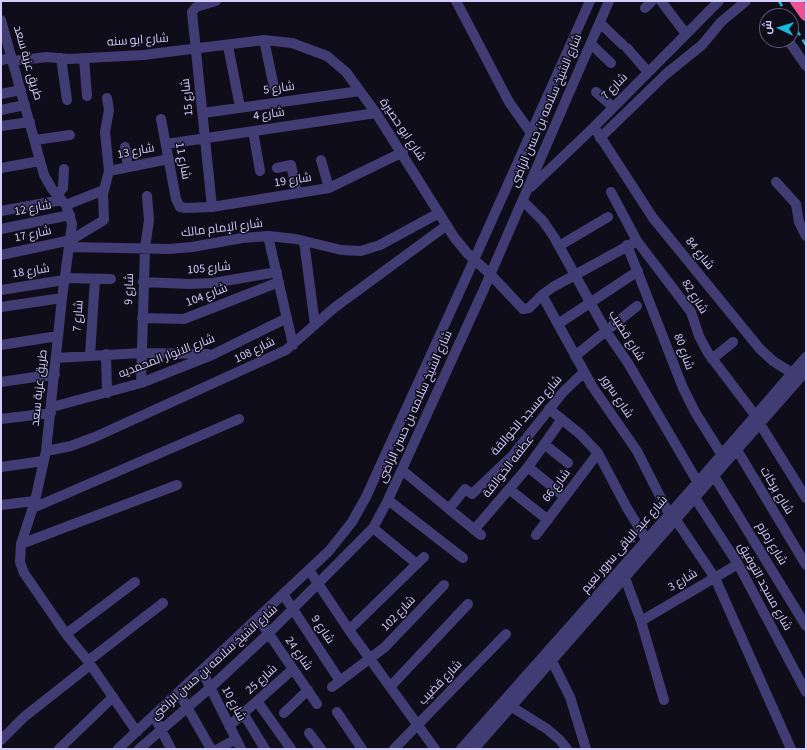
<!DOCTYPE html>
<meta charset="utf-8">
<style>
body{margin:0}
#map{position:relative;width:807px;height:750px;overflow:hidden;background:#100d1b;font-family:"Source Sans 3",Cairo,sans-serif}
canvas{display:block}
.frame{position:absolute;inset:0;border:2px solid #d4ccfa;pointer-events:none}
.north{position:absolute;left:759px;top:8px;width:40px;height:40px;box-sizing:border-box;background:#100d1b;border:1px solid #5e5974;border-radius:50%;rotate:274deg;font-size:11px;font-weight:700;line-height:16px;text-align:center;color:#d4ccfa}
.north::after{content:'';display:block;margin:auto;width:14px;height:18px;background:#16badb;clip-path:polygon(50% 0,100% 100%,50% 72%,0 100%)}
</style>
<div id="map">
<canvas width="807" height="750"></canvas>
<div class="frame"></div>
<div class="north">ش</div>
</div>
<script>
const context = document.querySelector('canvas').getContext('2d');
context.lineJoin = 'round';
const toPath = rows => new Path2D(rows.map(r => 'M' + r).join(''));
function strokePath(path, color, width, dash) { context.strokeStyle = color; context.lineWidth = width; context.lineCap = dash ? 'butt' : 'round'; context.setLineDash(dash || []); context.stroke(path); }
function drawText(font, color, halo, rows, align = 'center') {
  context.font = font + ' "Source Sans 3",Cairo,sans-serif'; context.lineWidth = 3; context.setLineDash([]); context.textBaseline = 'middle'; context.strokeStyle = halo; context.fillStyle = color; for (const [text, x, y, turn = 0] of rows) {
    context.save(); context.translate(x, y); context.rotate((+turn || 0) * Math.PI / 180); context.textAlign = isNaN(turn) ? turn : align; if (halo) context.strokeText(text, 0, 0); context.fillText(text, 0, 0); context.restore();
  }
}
strokePath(toPath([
 [456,1,509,102,531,133],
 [661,1,686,34],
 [645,8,652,1],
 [1,20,44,175,52,189,66,205,72,224,62,298,46,451,35,501,21,544,20,562,24,573,66,634,88,661,137,732],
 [600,23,623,45],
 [264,40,274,87],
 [788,40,806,66],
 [591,44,611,63],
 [228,46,240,107],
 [627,48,648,72],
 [61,58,67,100],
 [84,58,87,96],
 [1,60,12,58],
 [13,61,47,57,69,59,143,55,264,40,292,43,327,56,346,72,376,113,454,237,467,253,490,274,523,309,529,308,542,295,553,287,637,241],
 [596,92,613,107],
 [1,94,21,90],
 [1,110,25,105],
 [203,113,360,91],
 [161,119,176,199,180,207,186,208,212,207,329,188,403,152],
 [1,126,30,122],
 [594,127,653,218,760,349,773,361,792,373],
 [253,131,260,171],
 [600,138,666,74,702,45,721,22,746,1],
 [35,140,70,135],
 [166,144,376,113],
 [125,147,128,167],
 [321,160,329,188],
 [1,168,40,161],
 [277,168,291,165,297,193],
 [109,171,169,159],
 [776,182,796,204,799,222,806,236],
 [531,187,594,127,719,1],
 [611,192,637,241,691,312,699,336,708,353,755,415],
 [57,195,63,188,64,169],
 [523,201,543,221,554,237,606,331,628,363,701,488],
 [66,205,104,190],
 [212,207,192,12,196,7,216,1],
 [1,211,62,200],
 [1,229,70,215],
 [268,236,293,345],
 [304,241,315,325],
 [627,245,683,388,695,412,725,460],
 [559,246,608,217],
 [70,247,169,249,192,247,242,238,268,236,296,239,341,250,361,251,380,245,439,213],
 [1,255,71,240,104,220,103,194,109,171,105,132,109,110,107,98],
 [65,278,111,279],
 [143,282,189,284,213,283,277,272],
 [1,290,64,280],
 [542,295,592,386,637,451,669,514],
 [1,307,62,298],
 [142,318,184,319,279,282],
 [558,324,638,271],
 [1,345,58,336],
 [106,354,107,393],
 [90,355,95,279],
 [575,356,637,306],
 [56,358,141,353,208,354],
 [712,359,733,342],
 [1,382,55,374],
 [141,383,145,248,149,220,147,196],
 [52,407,141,383,212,355,287,318],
 [549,409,580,434,598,453,627,508,649,544],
 [1,419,51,413],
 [760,424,806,498],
 [544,444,568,463],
 [737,450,806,565],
 [46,451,71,446,95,437,286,350,334,308,447,225],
 [1,467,43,461],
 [528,467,565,497],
 [402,470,449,509,465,489,472,494,512,456,564,391,584,372],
 [714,476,806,626],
 [509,489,548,520],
 [695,498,738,564,806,692],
 [388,500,463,558],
 [1,505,35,501],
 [33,508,239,419],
 [449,509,481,535],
 [676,520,715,578,791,749],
 [373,528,417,564],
 [474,530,528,467,562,419],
 [536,535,598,453],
 [21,544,177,485],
 [309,570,349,630,435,749],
 [625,578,641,621,664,700],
 [283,594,340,681],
 [258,618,317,704],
 [641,621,738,564],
 [349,630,424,557],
 [66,634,135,582],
 [88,661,163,603],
 [552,661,570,697,586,749],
 [202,671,241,749],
 [332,687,385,647,444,585],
 [390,687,468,604],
 [179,693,211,749],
 [257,701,291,749],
 [512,707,547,729,560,740,567,749],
 [337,712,362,749],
 [243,713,265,749],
 [284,713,308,690],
 [154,716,171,749],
 [229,726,293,669],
 [309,733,321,749],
 [1,740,24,717,90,665],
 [59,749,113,697],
 [118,749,329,551,352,522,366,497,474,260,590,1],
 [139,749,210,688,268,634,373,528,388,500,484,289,609,1],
 [218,749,236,739],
 [394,749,506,634],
 [461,749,697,483,806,357],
 [474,749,806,371]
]), '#423c75', 10);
strokePath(toPath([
 [796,1,806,15]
]), '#ed5393', 12);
strokePath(toPath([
 [779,1,788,16],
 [791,21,806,45]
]), '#16badb', 2.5, [6, 5]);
drawText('12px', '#d4ccfa', '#100d1b', [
 ["شارع ابو سنه",138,41,-4],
 ["طريق عزبة سعد",27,63,74],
 ["شارع 7",615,87,-45],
 ["شارع 5",279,89,-8],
 ["شارع 15",188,97,-96],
 ["شارع الشيخ سلامه بن حسن الراضى",547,111,-67],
 ["شارع 4",269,115,-8],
 ["شارع ابو حصيرة",402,130,56],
 ["شارع 13",136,152,-11],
 ["شارع 11",182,161,79],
 ["شارع 19",293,181,-9],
 ["شارع 12",33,209,-11],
 ["شارع الإمام مالك",222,229,-7],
 ["شارع 17",33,235,-12],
 ["شارع 84",699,254,51],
 ["شارع 105",209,269,-5],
 ["شارع 18",31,272,-9],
 ["شارع 9",130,289,-88],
 ["شارع 104",207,296,-21],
 ["شارع 82",694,297,58],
 ["شارع 7",79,316,-86],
 ["شارع قضيب",626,336,58],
 ["شارع 108",255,351,-26],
 ["شارع 80",683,352,70],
 ["شارع الانوار المحمديه",167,357,-21],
 ["طريق عزبة سعد",40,388,-84],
 ["شارع سرور",616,397,56],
 ["شارع الشيخ سلامه بن حسن الراضى",416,407,-66],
 ["شارع مسجد الخوالقة",527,416,-49],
 ["عطفه الخوالقة",509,467,-52],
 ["شارع 66",557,486,-53],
 ["شارع بركات",776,491,59],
 ["شارع زمزم",771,544,59],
 ["شارع عبد الباقى سرور نعيم",625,545,-49],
 ["شارع 3",683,581,-30],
 ["شارع مسجد التوفيق",764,587,61],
 ["شارع 102",399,614,-46],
 ["شارع 9",322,630,56],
 ["شارع 24",298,654,55],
 ["شارع الشيخ سلامه بن حسن الراضى",215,663,-42],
 ["شارع 25",262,680,-42],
 ["شارع قضيب",441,683,-46],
 ["شارع 10",233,704,62]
]);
</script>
